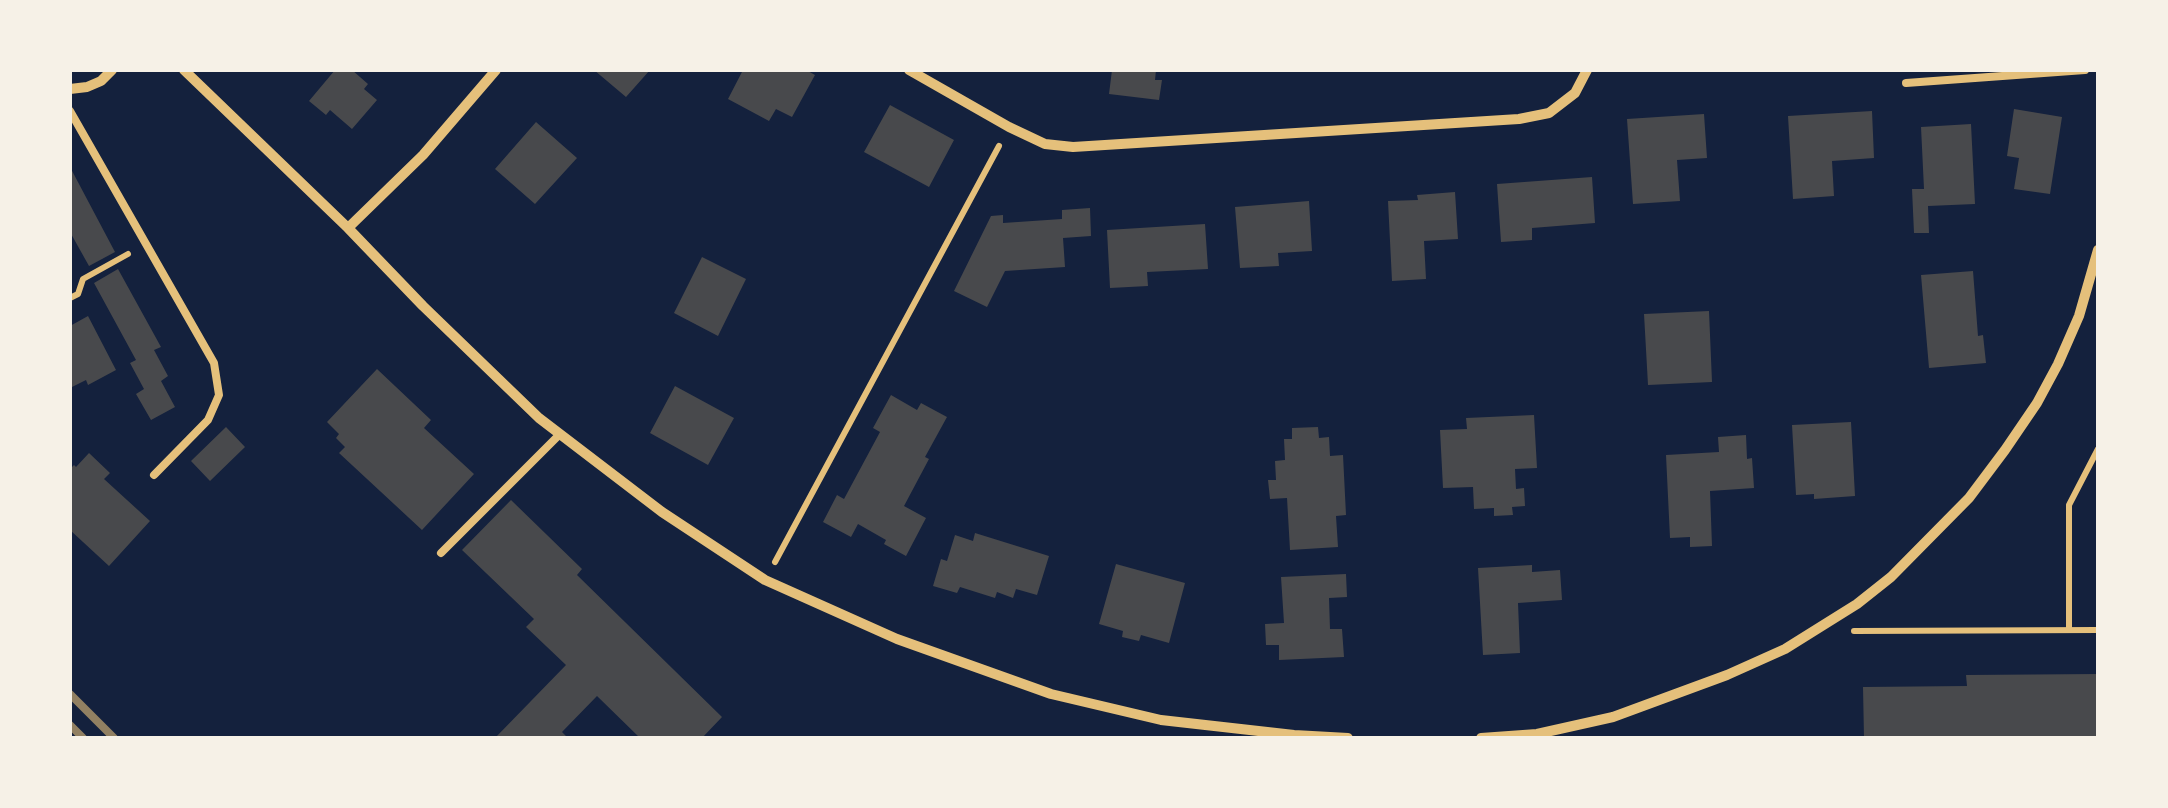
<!DOCTYPE html>
<style>
body{margin:0}
#map{position:relative;width:2168px;height:808px;overflow:hidden;background:#14213d;font-family:"PT Sans",sans-serif}
canvas{display:block}
.frame{position:absolute;inset:0;border:72px solid #f6f1e7;pointer-events:none}
</style>
<div id="map">
<canvas width="2168" height="808"></canvas>
<div class="frame"></div>
</div>
<script>
const context = document.querySelector('canvas').getContext('2d');
context.lineJoin = 'round';
function fill(path, color) { context.fillStyle = color; context.fill(path, 'evenodd'); }
const toPath = rows => new Path2D(rows.map(r => 'M' + r).join(''));
function strokePath(path, color, width, dash) { context.strokeStyle = color; context.lineWidth = width; context.lineCap = dash ? 'butt' : 'round'; context.setLineDash(dash || []); context.stroke(path); }
fill(toPath([
 [335,70,352,70,368,84,364,89,377,100,352,129,330,110,326,115,309,101],
 [594,70,650,70,626,97],
 [743,70,806,70,815,75,792,117,776,109,769,121,728,99],
 [1112,70,1156,70,1155,80,1162,80,1159,100,1109,94],
 [890,105,954,140,929,187,864,152],
 [2014,109,2062,117,2050,194,2014,189,2019,158,2007,156],
 [1872,111,1874,158,1832,161,1834,196,1793,199,1788,116],
 [1704,114,1707,158,1677,160,1680,201,1633,204,1627,119],
 [536,122,577,158,535,204,495,169],
 [1971,124,1975,204,1928,206,1929,233,1914,233,1912,189,1924,189,1921,127],
 [70,167,115,252,89,266,70,232],
 [1592,177,1595,223,1532,228,1532,240,1501,242,1497,184],
 [1455,192,1458,239,1424,241,1426,279,1392,281,1388,201,1418,200,1417,195],
 [1309,201,1312,251,1278,253,1279,266,1240,268,1235,207],
 [1090,208,1091,236,1063,238,1065,267,1005,271,987,307,954,291,991,216,1003,215,1003,223,1062,219,1062,210],
 [1205,224,1208,269,1147,272,1148,286,1110,288,1107,230],
 [702,257,746,279,718,336,674,313],
 [118,269,161,347,154,350,168,376,161,381,175,407,151,420,136,394,144,389,130,363,136,360,94,283],
 [1973,271,1978,336,1983,335,1986,363,1929,368,1921,275],
 [1709,311,1712,382,1648,385,1644,314],
 [88,316,116,370,88,385,86,380,70,388,70,326],
 [377,369,431,420,424,428,474,474,422,530,339,453,345,447,336,438,339,434,327,422],
 [675,386,734,418,708,465,650,433],
 [891,395,917,410,921,403,947,417,925,457,929,459,904,506,926,518,906,556,884,544,886,540,858,524,851,537,823,522,837,495,844,499,880,432,873,428],
 [1534,415,1537,468,1515,469,1516,489,1524,488,1525,506,1512,507,1513,515,1494,516,1494,508,1474,509,1473,487,1443,488,1440,430,1467,429,1466,418],
 [1851,422,1855,496,1814,499,1814,494,1796,495,1792,425],
 [226,427,245,447,210,481,191,461],
 [1318,427,1319,438,1329,437,1330,456,1343,455,1346,515,1336,516,1338,547,1290,550,1287,498,1270,499,1268,480,1276,480,1275,461,1285,460,1284,439,1292,439,1292,428],
 [1746,435,1747,459,1752,458,1754,488,1710,491,1712,546,1690,547,1690,537,1670,538,1666,455,1719,452,1718,437],
 [89,453,110,473,104,479,150,521,109,566,70,530,70,469,74,465,76,467],
 [511,500,582,569,577,575,722,717,702,738,640,738,597,696,562,732,568,738,495,738,566,665,526,627,534,619,462,550],
 [975,533,1049,556,1037,595,1016,589,1013,598,997,592,995,598,960,587,957,593,933,586,941,559,947,561,955,535,973,541],
 [1116,564,1185,583,1169,643,1141,635,1139,641,1122,637,1123,631,1099,624],
 [1532,565,1532,572,1560,570,1562,600,1518,603,1520,653,1483,655,1478,568],
 [1346,574,1347,597,1329,598,1330,629,1342,629,1344,657,1279,660,1279,645,1266,645,1265,624,1284,623,1281,577],
 [2098,674,2098,738,1864,738,1863,687,1967,686,1966,675]
]), '#48494c');
strokePath(toPath([
 [70,298,78,294,83,279,128,254],
 [775,562,999,146],
 [2069,630,2069,505,2098,449],
 [1854,631,2098,630]
]), '#e5c07b', 6);
strokePath(toPath([
 [1906,83,2085,70],
 [70,111,214,363,219,395,208,420,154,475],
 [441,553,559,435]
]), '#e5c07b', 8);
strokePath(toPath([
 [184,70,348,228,423,306,539,418,662,512,765,580,897,639,1051,694,1161,720,1294,735,1348,738],
 [909,70,1009,127,1045,144,1073,147,1519,119,1549,113,1575,93,1587,70],
 [70,89,87,87,101,81,112,70],
 [348,228,423,155,496,70],
 [1481,738,1537,734,1613,717,1727,675,1785,649,1857,604,1891,577,1969,498,2005,450,2037,403,2058,364,2079,316,2098,250]
]), '#e5c07b', 10);
strokePath(toPath([
 [70,694,114,738],
 [70,725,83,738]
]), '#918062', 8);
</script>
